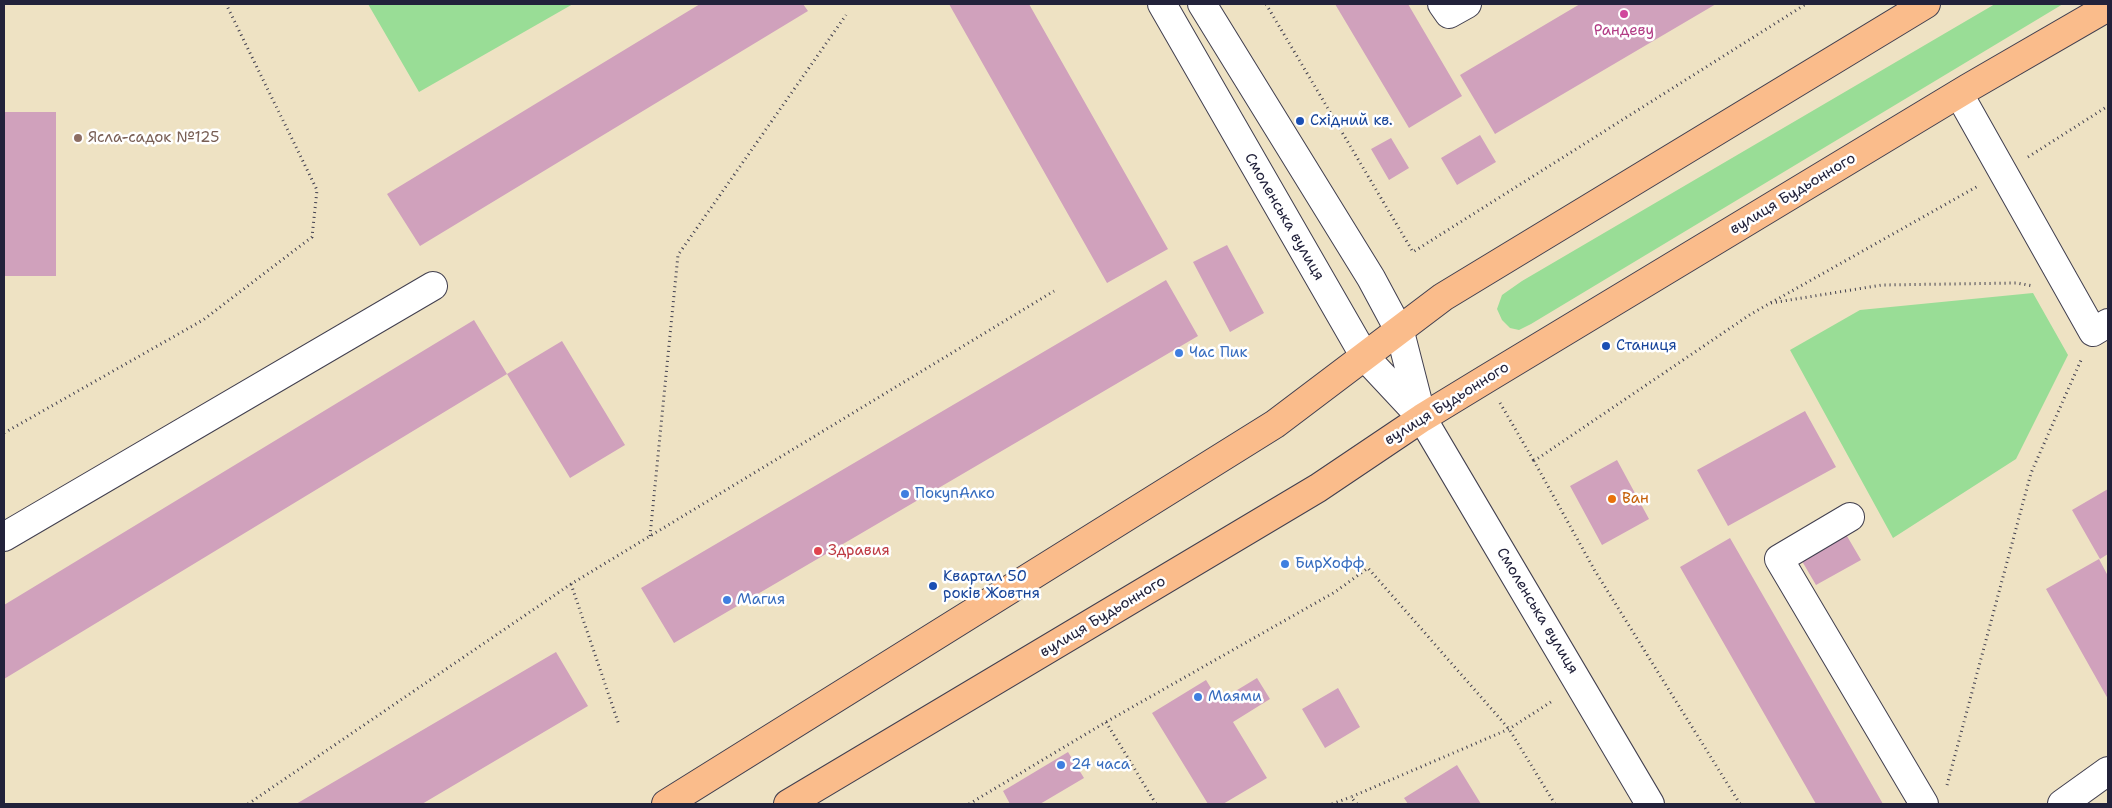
<!DOCTYPE html>
<meta charset="utf-8">
<style>
body{margin:0}
#map{position:relative;width:2112px;height:808px;overflow:hidden;background:#eee2c3;font-family:"Shantell Sans",sans-serif}
canvas{display:block}
.frame{position:absolute;inset:0;border:5px solid #22223b;pointer-events:none}
</style>
<div id="map">
<canvas width="2112" height="808"></canvas>
<div class="frame"></div>
</div>
<script>
const context = document.querySelector('canvas').getContext('2d');
context.lineJoin = 'round';
function fill(path, color) { context.fillStyle = color; context.fill(path, 'evenodd'); }
const toPath = rows => new Path2D(rows.map(r => 'M' + r).join(''));
function strokePath(path, color, width, dash) { context.strokeStyle = color; context.lineWidth = width; context.lineCap = dash ? 'butt' : 'round'; context.setLineDash(dash || []); context.stroke(path); }
function drawText(font, color, halo, rows, align = 'center') {
  context.font = font + ' "Shantell Sans",sans-serif'; context.lineWidth = 5; context.setLineDash([]); context.textBaseline = 'middle'; context.strokeStyle = halo; context.fillStyle = color; for (const [text, x, y, turn = 0] of rows) {
    context.save(); context.translate(x, y); context.rotate((+turn || 0) * Math.PI / 180); context.textAlign = isNaN(turn) ? turn : align; if (halo) context.strokeText(text, 0, 0); context.fillText(text, 0, 0); context.restore();
  }
}
fill(toPath([
 [368,4,573,4,419,92],
 [1995,4,2063,4,1531,324,1519,330,1510,328,1502,320,1497,309,1502,295,1522,281],
 [2033,293,2068,355,2016,459,1893,538,1790,350,1860,310]
]), '#99dd96');
fill(toPath([
 [700,4,803,4,808,11,420,246,387,194],
 [949,4,1029,4,1168,249,1107,283],
 [1335,4,1408,4,1462,96,1409,128],
 [1580,4,1716,4,1495,134,1460,75],
 [4,112,56,112,56,276,4,276],
 [1480,135,1496,162,1457,185,1441,158],
 [1391,138,1409,168,1389,180,1371,149],
 [1227,245,1264,313,1230,332,1193,262],
 [1166,280,1198,336,674,643,641,588],
 [474,320,507,374,562,341,625,445,570,478,507,374,4,679,4,605],
 [1805,411,1836,467,1728,526,1697,470],
 [1617,460,1649,519,1602,545,1570,486],
 [2108,489,2108,554,2100,559,2072,510],
 [1844,531,1861,560,1816,585,1799,556],
 [1730,538,1883,804,1816,804,1680,567],
 [2099,559,2108,576,2108,699,2046,589],
 [556,652,588,706,422,804,296,804],
 [1257,678,1270,699,1233,722,1267,778,1223,804,1208,804,1152,713,1206,680,1219,701],
 [1338,688,1360,727,1325,748,1302,709],
 [1068,752,1084,778,1040,804,1010,804,1003,791],
 [1457,765,1481,804,1408,804,1404,798]
]), '#d0a1bc');
const minor = toPath([
 [1162,4,1365,357,1422,418,1650,804],
 [1202,4,1371,278,1400,332,1421,414],
 [1442,4,1449,14,1467,4],
 [1959,94,2093,332,2108,323],
 [1850,517,1779,559,1924,804],
 [4,537,433,286],
 [2062,804,2108,771]
]);
const major = toPath([
 [666,804,1275,424,1443,297,1926,4],
 [788,804,1318,488,1422,418,1486,379,1968,88,2108,7]
]);
strokePath(minor, '#413f4f', 30);
strokePath(major, '#413f4f', 30);
strokePath(toPath([
 [1266,4,1413,252,1806,4],
 [2028,157,2108,106],
 [1771,303,1882,285,2017,283,2033,286],
 [1500,403,1534,461],
 [4,433,203,320,312,237,317,190,226,4],
 [650,536,678,255,846,15],
 [571,584,619,725],
 [1106,722,1156,804],
 [1947,785,2031,473,2082,358],
 [248,804,571,584,1054,291],
 [969,804,1106,722,1335,592,1368,568,1509,729,1555,804],
 [1332,804,1351,797],
 [1357,804,1351,797,1509,729,1554,700],
 [1740,804,1595,571,1534,461,1751,314,1978,186]
]), '#413f4f', 3, [1, 4]);
strokePath(minor, '#fff', 28);
strokePath(major, '#fabc8b', 28);
for (const [x, y, r, color] of [
 [1624,14,5,"#d1479c"],
 [1300,121,5,"#1a4fb4"],
 [78,138,5,"#8d6e63"],
 [1606,346,5,"#1a4fb4"],
 [1179,353,5,"#3f7fe0"],
 [905,494,5,"#3f7fe0"],
 [1612,499,5,"#e8710a"],
 [818,551,5,"#e0444e"],
 [1285,564,5,"#3f7fe0"],
 [933,586,5,"#1a4fb4"],
 [727,600,5,"#3f7fe0"],
 [1198,697,5,"#3f7fe0"],
 [1061,765,5,"#3f7fe0"]
]) { const dot = new Path2D(); dot.arc(x, y, r, 0, 2 * Math.PI); context.fillStyle = color; context.fill(dot); strokePath(dot, '#fff', 2); }
drawText('15px', '#b23c85', '#fff', [
 ["Рандеву",1624,31]
]);
drawText('15px', '#164399', '#fff', [
 ["Східний кв.",1310,121],
 ["Станиця",1616,346],
 ["Квартал 50",943,577],
 ["років Жовтня",943,594]
], 'left');
drawText('15px', '#785e54', '#fff', [
 ["Ясла-садок №125",88,138]
], 'left');
drawText('15px', '#22223b', '#fff', [
 ["вулиця Будьонного",1793,194,-31],
 ["Смоленська вулиця",1284,217,60],
 ["вулиця Будьонного",1447,404,-32],
 ["Смоленська вулиця",1537,611,59],
 ["вулиця Будьонного",1103,617,-31]
]);
drawText('15px', '#366cbe', '#fff', [
 ["Час Пик",1189,353],
 ["ПокупАлко",915,494],
 ["БирХофф",1295,564],
 ["Магия",737,600],
 ["Маями",1208,697],
 ["24 часа",1071,765]
], 'left');
drawText('15px', '#c56008', '#fff', [
 ["Ван",1622,499]
], 'left');
drawText('15px', '#be3a42', '#fff', [
 ["Здравия",828,551]
], 'left');
</script>
